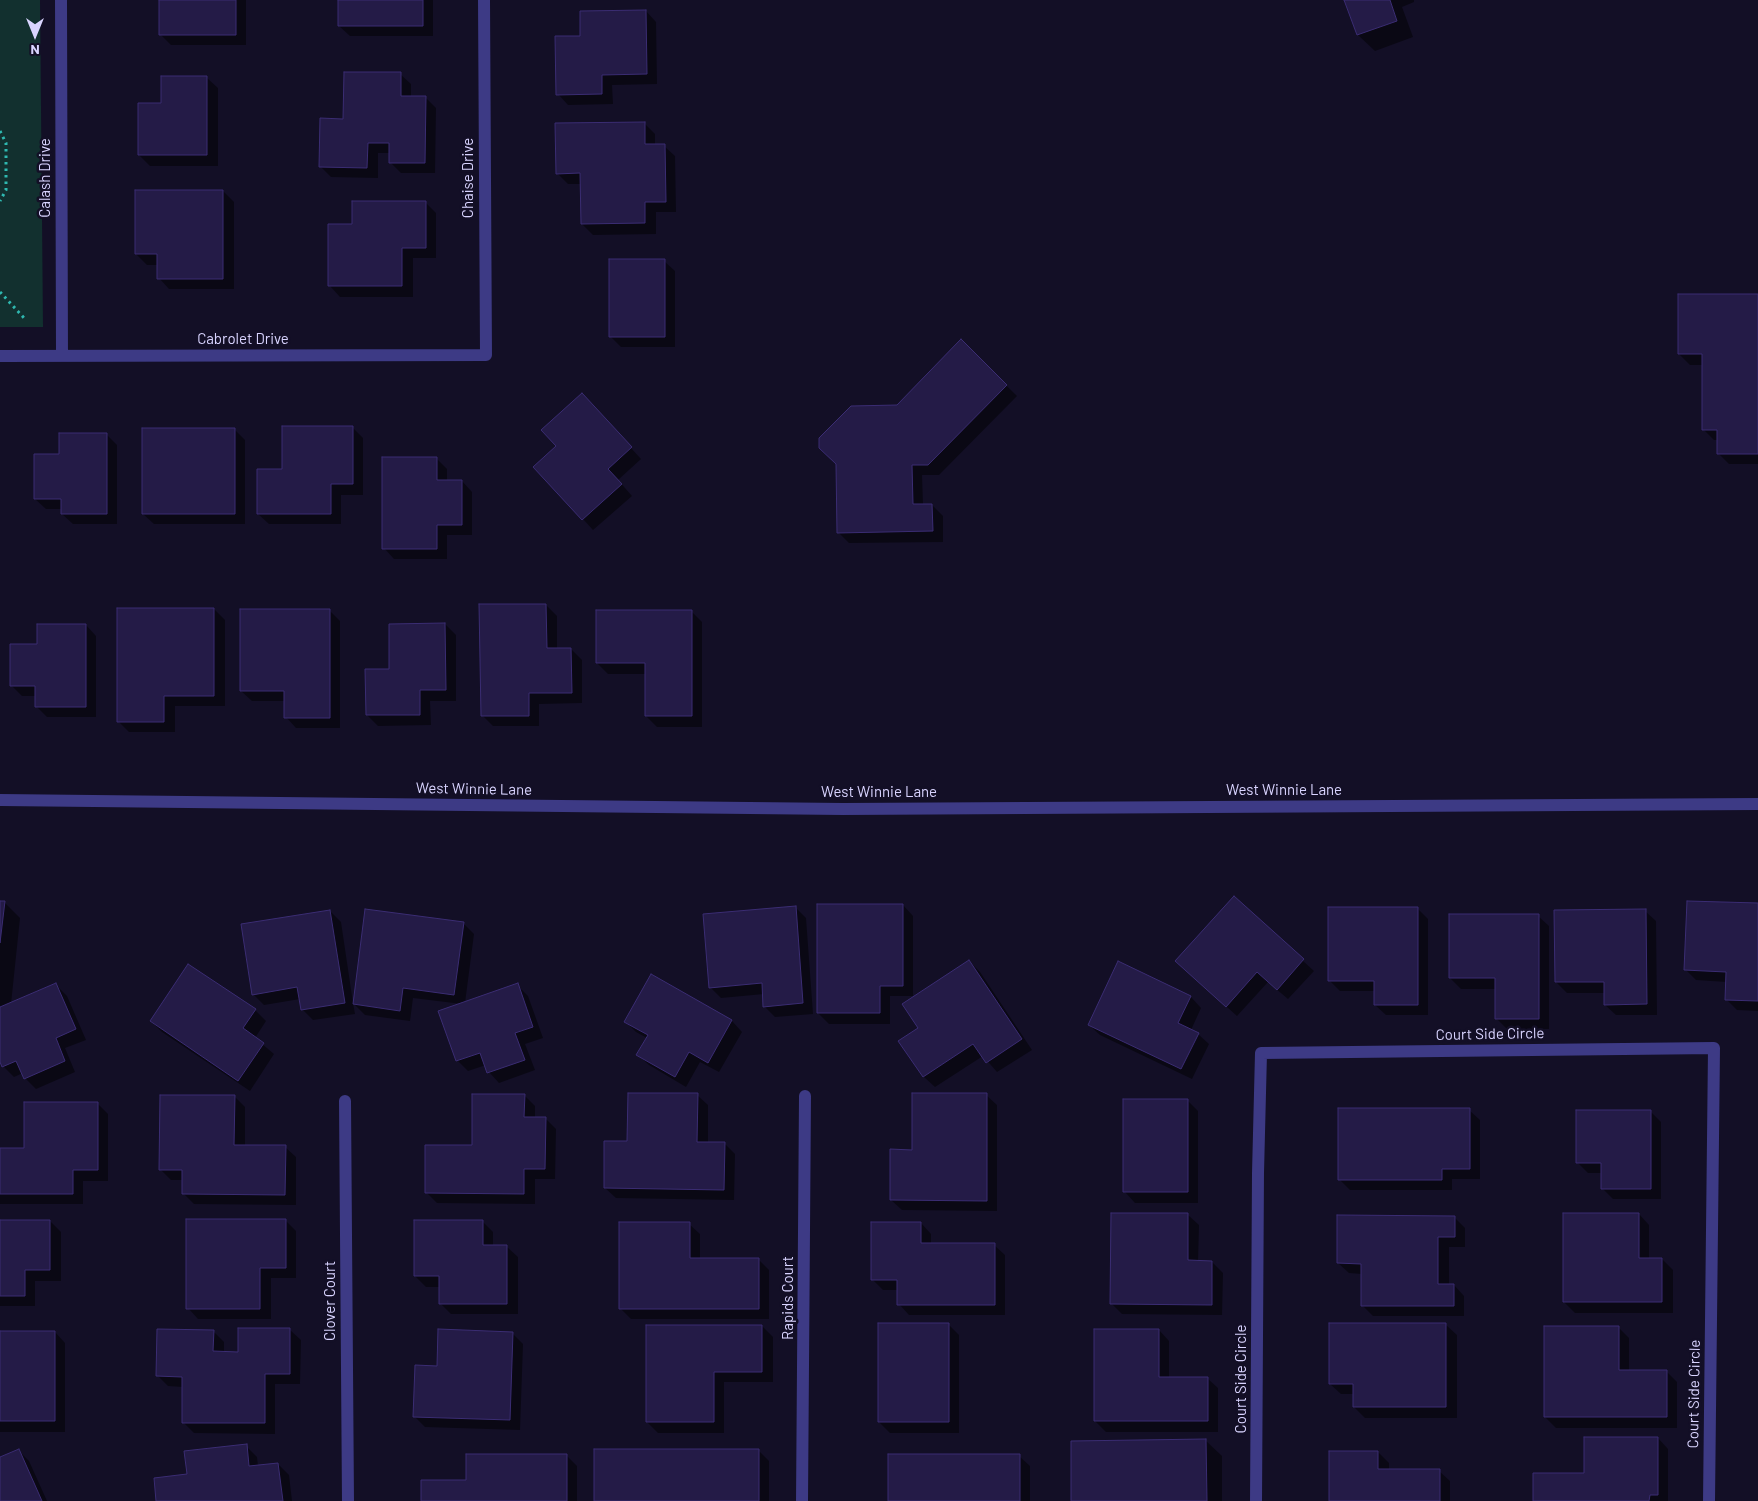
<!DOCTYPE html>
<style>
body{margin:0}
#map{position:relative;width:1758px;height:1501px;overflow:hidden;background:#130f26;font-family:Barlow,sans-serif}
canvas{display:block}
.north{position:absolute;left:10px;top:10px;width:50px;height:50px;-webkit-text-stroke:4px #130f26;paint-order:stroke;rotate:180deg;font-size:14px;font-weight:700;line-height:20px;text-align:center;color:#d9d4ff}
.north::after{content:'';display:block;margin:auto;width:18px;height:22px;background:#d9d4ff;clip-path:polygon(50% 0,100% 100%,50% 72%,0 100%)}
</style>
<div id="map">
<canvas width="1758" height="1501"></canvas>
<div class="north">N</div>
</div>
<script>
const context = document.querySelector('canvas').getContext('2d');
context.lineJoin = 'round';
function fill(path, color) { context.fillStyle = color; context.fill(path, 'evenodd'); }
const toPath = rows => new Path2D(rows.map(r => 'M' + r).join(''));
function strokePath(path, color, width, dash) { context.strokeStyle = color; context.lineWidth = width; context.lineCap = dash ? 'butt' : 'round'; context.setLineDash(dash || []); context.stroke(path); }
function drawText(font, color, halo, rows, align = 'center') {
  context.font = font + ' Barlow,sans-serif'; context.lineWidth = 5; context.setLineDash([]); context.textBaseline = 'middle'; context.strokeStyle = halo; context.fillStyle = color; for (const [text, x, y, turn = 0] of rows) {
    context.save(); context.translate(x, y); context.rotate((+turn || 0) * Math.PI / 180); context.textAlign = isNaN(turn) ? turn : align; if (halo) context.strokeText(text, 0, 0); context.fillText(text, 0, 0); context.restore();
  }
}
fill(toPath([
 [0,0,40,0,43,327,0,327]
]), '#12302f');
fill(toPath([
 [160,0,246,0,246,45,171,45,160,34],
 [339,0,433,0,433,36,350,36,339,26],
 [1345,0,1414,0,1414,2,1402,7,1413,37,1375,51,1358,35],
 [646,11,656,22,657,84,612,85,613,104,568,105,558,94,582,37],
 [400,74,411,84,411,97,425,97,436,108,435,173,401,173,390,162,390,153,378,153,378,178,331,177,320,166,345,120],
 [207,78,218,88,218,166,150,166,139,155,162,104],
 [644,123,655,134,655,146,664,146,675,156,676,212,656,212,656,234,593,235,582,224,582,184,568,184,557,173],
 [223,191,234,202,234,289,169,289,159,278,159,265,147,265,136,254],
 [425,202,436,213,436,258,413,258,413,297,340,297,330,286,353,226],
 [664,261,675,271,675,347,621,347,610,336],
 [1758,296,1758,464,1729,464,1718,453,1718,440,1714,440,1703,429,1703,365,1690,365,1679,354],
 [961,341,1017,396,939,475,922,475,923,505,932,505,943,516,943,542,849,543,838,532,837,464,897,406],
 [592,405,641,459,618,480,632,496,593,530,583,519,558,446],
 [352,427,363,438,363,495,341,495,341,524,269,524,258,514,284,471],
 [234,429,245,440,245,524,154,524,143,514],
 [106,434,117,445,117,524,73,524,62,514,62,509,46,509,35,499,61,456],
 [436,458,447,469,447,481,462,481,472,492,472,535,447,535,447,559,394,559,384,548],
 [546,605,557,616,557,650,571,649,582,660,582,703,539,704,539,726,493,726,482,715],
 [214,609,225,620,225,706,175,706,175,732,129,732,118,721],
 [329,610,340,621,340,728,296,728,286,717,286,701,252,701,241,691],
 [691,611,702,622,702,727,657,727,646,716,646,674,608,674,597,663],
 [445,624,456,635,456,701,430,701,431,725,378,726,367,715,391,671],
 [86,625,96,636,96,717,47,717,37,707,37,696,22,696,11,685,38,645],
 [1234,898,1314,971,1288,999,1268,982,1237,1016,1188,972],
 [0,902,4,902,20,918,11,1004,56,985,67,996,86,1040,65,1048,75,1072,36,1089,25,1078,23,1073,14,1077,3,1066,0,1059],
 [903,905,913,916,913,996,890,996,890,1024,829,1024,818,1013],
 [1758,905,1758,1011,1737,1010,1726,999,1727,982,1696,980,1686,970],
 [795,907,806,918,813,1014,775,1017,764,1006,764,994,721,998,710,987],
 [1417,908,1428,919,1428,1015,1386,1015,1375,1005,1375,991,1340,991,1329,980],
 [330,911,341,922,353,1003,463,923,474,934,465,1003,517,985,528,996,543,1038,525,1044,535,1070,499,1083,489,1072,486,1065,468,1071,457,1060,462,1004,413,998,410,1021,365,1015,353,1003,355,1014,313,1020,302,1009,300,999,264,1005,253,994],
 [1645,911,1656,921,1657,1015,1616,1015,1605,1005,1605,993,1567,993,1556,982],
 [1538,916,1549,926,1549,1029,1507,1029,1496,1018,1496,989,1461,989,1450,978],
 [969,961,980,972,1032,1050,997,1072,983,1056,935,1087,924,1077,900,1041,919,1029],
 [1118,963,1191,997,1201,1008,1191,1030,1198,1034,1209,1044,1192,1079,1100,1035,1089,1025],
 [189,966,255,1010,266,1021,255,1038,274,1054,250,1091,162,1032,151,1021],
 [651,976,732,1021,742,1032,719,1072,700,1062,686,1087,649,1065,638,1055,647,1038,636,1032,625,1021],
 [524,1095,535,1106,535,1118,545,1118,556,1129,555,1179,535,1179,535,1204,437,1203,426,1192],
 [697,1095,708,1105,708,1143,724,1143,735,1154,734,1200,616,1198,605,1188,629,1142],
 [986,1095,997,1105,997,1211,902,1210,891,1200,913,1151],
 [234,1096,245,1107,245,1146,285,1147,296,1157,296,1205,194,1204,183,1193,183,1180,171,1180,160,1169],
 [1187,1100,1198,1111,1198,1203,1135,1203,1125,1192],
 [97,1103,108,1114,108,1181,83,1181,83,1204,0,1204,0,1149,25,1149],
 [1469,1110,1480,1120,1480,1179,1452,1179,1452,1190,1350,1190,1339,1179],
 [1650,1111,1661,1122,1661,1199,1613,1199,1603,1189,1603,1173,1588,1173,1577,1162],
 [1639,1214,1649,1225,1649,1259,1662,1259,1673,1270,1673,1313,1575,1313,1564,1302],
 [1188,1215,1199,1225,1198,1262,1212,1262,1223,1273,1222,1315,1122,1314,1112,1304],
 [1454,1217,1465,1228,1465,1247,1449,1247,1449,1285,1454,1285,1464,1296,1464,1316,1373,1316,1362,1305,1362,1274,1349,1273,1338,1263],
 [285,1220,296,1231,296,1278,271,1278,271,1319,198,1319,188,1308],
 [0,1221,50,1221,61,1232,61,1281,35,1281,35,1306,0,1306],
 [482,1221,493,1232,493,1247,507,1247,518,1257,518,1314,451,1314,441,1304,441,1287,426,1287,415,1276],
 [921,1223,931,1234,931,1245,994,1245,1005,1255,1005,1315,909,1315,899,1304,899,1290,883,1290,872,1279],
 [689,1224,700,1234,700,1259,758,1259,769,1270,769,1319,631,1319,620,1308],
 [949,1325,959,1335,959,1433,890,1433,879,1422],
 [1446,1325,1457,1335,1457,1418,1365,1418,1354,1407,1354,1394,1341,1394,1330,1384],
 [762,1326,773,1337,773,1382,724,1382,724,1433,658,1433,647,1422],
 [1618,1327,1629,1338,1629,1372,1667,1372,1677,1382,1677,1428,1556,1428,1545,1417],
 [290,1330,301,1340,300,1384,275,1384,275,1434,194,1433,183,1422,183,1387,168,1386,157,1375,213,1331,224,1342,224,1353,240,1353],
 [1159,1330,1169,1341,1169,1378,1207,1378,1218,1388,1218,1432,1106,1432,1095,1421],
 [0,1332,55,1332,65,1343,65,1432,0,1432],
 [512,1333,523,1344,520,1430,425,1427,414,1416,438,1367],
 [1658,1438,1668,1449,1668,1501,1535,1501],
 [1205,1440,1222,1456,1222,1501,1073,1501],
 [246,1446,257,1457,258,1466,278,1464,289,1475,292,1501,157,1501,188,1475],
 [18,1450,29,1461,47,1501,0,1501,0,1459],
 [758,1450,769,1461,769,1501,596,1501],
 [1378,1452,1389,1463,1389,1471,1439,1471,1450,1481,1450,1501,1330,1501],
 [567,1456,577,1466,577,1501,422,1501,467,1481],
 [1019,1456,1030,1466,1030,1501,889,1501]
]), '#0007');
const building = toPath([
 [159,0,236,0,236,35,159,35,159,0],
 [338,0,423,0,423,26,338,26,338,0],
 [1344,0,1390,0,1397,21,1357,35,1344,0],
 [646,10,647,74,602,75,602,94,556,95,555,36,580,36,580,11,646,10],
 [344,72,401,72,401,96,426,96,425,163,389,163,389,143,368,143,367,168,319,167,320,118,343,119,344,72],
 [161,76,207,76,207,155,138,155,138,103,161,103,161,76],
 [645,122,645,144,665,144,666,202,645,202,645,223,581,224,580,173,556,174,555,123,645,122],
 [135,190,223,190,223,279,157,279,157,254,135,254,135,190],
 [352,201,426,201,426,248,402,248,402,286,328,286,328,224,352,224,352,201],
 [609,259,665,259,665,337,609,337,609,259],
 [1678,294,1758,294,1758,454,1717,454,1717,430,1702,430,1702,354,1678,354,1678,294],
 [961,339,1007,385,928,465,912,465,913,504,932,504,933,531,837,533,836,464,819,448,819,438,851,406,897,405,961,339],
 [582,393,632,447,608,469,622,484,582,520,533,467,556,446,541,430,582,393],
 [282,426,353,426,353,484,331,484,331,514,257,514,257,469,282,469,282,426],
 [142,428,235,428,235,514,142,514,142,428],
 [59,433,107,433,107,514,61,514,61,499,34,499,34,454,59,454,59,433],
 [382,457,437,457,437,480,462,480,462,525,437,525,437,549,382,549,382,457],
 [479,604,546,604,547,648,571,648,572,693,529,693,529,716,481,716,479,604],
 [117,608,214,608,214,696,164,696,164,722,117,722,117,608],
 [240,609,330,609,330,718,284,718,284,691,240,691,240,609],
 [596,610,692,610,692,716,645,716,645,663,596,663,596,610],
 [445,623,446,690,420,690,420,715,366,715,365,669,389,669,389,624,445,623],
 [37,624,86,624,86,707,35,707,35,686,10,686,10,644,37,644,37,624],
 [1234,896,1304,959,1277,990,1257,972,1226,1007,1175,961,1234,896],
 [0,901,5,901,0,943,0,901],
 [1687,901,1758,903,1758,1001,1725,1000,1726,972,1684,970,1687,901],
 [817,904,903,904,903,986,880,986,880,1013,817,1013,817,904],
 [796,906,803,1003,763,1007,762,983,709,988,703,914,796,906],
 [1328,907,1418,907,1418,1005,1374,1005,1374,981,1328,981,1328,907],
 [365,909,464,922,454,995,403,988,400,1011,353,1004,365,909],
 [1646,909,1647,1004,1604,1005,1604,982,1555,982,1554,910,1646,909],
 [330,910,345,1003,301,1010,297,987,252,995,241,924,330,910],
 [1449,914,1539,914,1539,1019,1495,1019,1495,978,1449,978,1449,914],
 [969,960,1022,1039,986,1063,973,1044,923,1077,898,1041,918,1028,902,1004,969,960],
 [1118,961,1191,996,1178,1023,1199,1033,1181,1069,1088,1025,1118,961],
 [188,964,256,1009,243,1028,264,1043,238,1081,150,1021,188,964],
 [651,974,732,1020,708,1063,689,1052,675,1077,636,1055,648,1035,624,1022,651,974],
 [56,983,76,1029,56,1038,65,1061,24,1079,16,1061,2,1067,0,1062,0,1007,56,983],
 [518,983,533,1027,515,1033,525,1060,487,1073,480,1053,456,1061,438,1011,518,983],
 [628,1093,698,1093,697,1142,725,1142,724,1190,604,1188,604,1141,627,1141,628,1093],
 [912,1093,987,1093,987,1201,890,1200,890,1149,912,1150,912,1093],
 [472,1094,525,1094,524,1117,546,1117,545,1169,524,1169,524,1194,425,1193,425,1145,472,1145,472,1094],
 [160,1095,235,1095,234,1145,286,1145,285,1195,182,1194,182,1170,159,1170,160,1095],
 [1123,1099,1188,1099,1188,1192,1123,1192,1123,1099],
 [24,1102,98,1102,98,1170,73,1170,73,1194,0,1194,0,1148,24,1148,24,1102],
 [1338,1108,1470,1108,1470,1169,1442,1169,1442,1180,1338,1180,1338,1108],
 [1576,1110,1651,1110,1651,1189,1601,1189,1601,1163,1576,1163,1576,1110],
 [1111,1213,1188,1213,1188,1260,1212,1261,1212,1305,1110,1304,1111,1213],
 [1563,1213,1639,1213,1639,1258,1662,1258,1662,1302,1563,1302,1563,1213],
 [1337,1215,1455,1216,1455,1237,1438,1237,1438,1284,1454,1284,1454,1306,1361,1306,1361,1264,1337,1263,1337,1215],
 [186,1219,286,1219,286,1268,260,1268,260,1309,186,1309,186,1219],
 [0,1220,50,1220,50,1270,25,1270,25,1296,0,1296,0,1220],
 [414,1220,483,1220,483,1245,507,1245,507,1304,439,1304,439,1276,414,1276,414,1220],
 [619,1222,690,1222,690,1258,759,1258,759,1309,619,1309,619,1222],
 [871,1222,921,1222,921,1243,995,1243,995,1305,897,1305,897,1280,871,1280,871,1222],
 [878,1323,949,1323,949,1422,878,1422,878,1323],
 [1329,1323,1446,1323,1446,1407,1353,1407,1353,1384,1329,1384,1329,1323],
 [646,1325,762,1325,762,1372,714,1372,714,1422,646,1422,646,1325],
 [1544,1326,1619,1326,1619,1370,1667,1370,1667,1417,1544,1417,1544,1326],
 [238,1328,290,1328,290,1374,265,1374,265,1423,182,1423,182,1377,156,1376,157,1329,214,1330,213,1351,238,1352,238,1328],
 [438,1329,513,1332,510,1420,413,1417,415,1365,437,1366,438,1329],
 [1094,1329,1159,1329,1159,1377,1208,1377,1208,1421,1094,1421,1094,1329],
 [0,1331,55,1331,55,1421,0,1421,0,1331],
 [1584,1437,1658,1437,1658,1495,1650,1495,1649,1501,1533,1501,1533,1473,1584,1473,1584,1437],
 [1206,1439,1207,1501,1071,1501,1071,1441,1206,1439],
 [247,1444,249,1466,278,1463,283,1501,156,1501,154,1478,187,1474,184,1451,247,1444],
 [19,1449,42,1501,0,1501,0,1457,19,1449],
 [594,1449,759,1449,759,1501,594,1501,594,1449],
 [1329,1451,1378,1451,1378,1469,1440,1469,1440,1501,1329,1501,1329,1451],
 [466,1454,567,1454,567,1501,421,1501,421,1480,466,1480,466,1454],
 [888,1454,1020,1454,1020,1501,888,1501,888,1454]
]);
fill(building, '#241b47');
strokePath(building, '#3b2d73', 1);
strokePath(toPath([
 [0,131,6,143,6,190,0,201],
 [0,292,25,319]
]), '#2fb8b0', 3, [2.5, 4]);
strokePath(toPath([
 [61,0,62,356],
 [0,356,486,355,484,0],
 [0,800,843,809,1758,804],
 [345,1101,348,1501],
 [802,1501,805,1096],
 [1256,1501,1258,1173,1261,1053,1714,1048,1709,1501]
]), '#3d3a85', 12);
drawText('15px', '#d9d4ff', '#130f26', [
 ["Calash Drive",45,178,-90],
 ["Chaise Drive",468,178,-90],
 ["Cabrolet Drive",243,339],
 ["West Winnie Lane",474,789,1],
 ["West Winnie Lane",1284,790],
 ["West Winnie Lane",879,792],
 ["Court Side Circle",1490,1034,-1],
 ["Rapids Court",788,1298,-90],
 ["Clover Court",330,1301,-90],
 ["Court Side Circle",1241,1379,-90],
 ["Court Side Circle",1694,1394,-89]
]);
</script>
